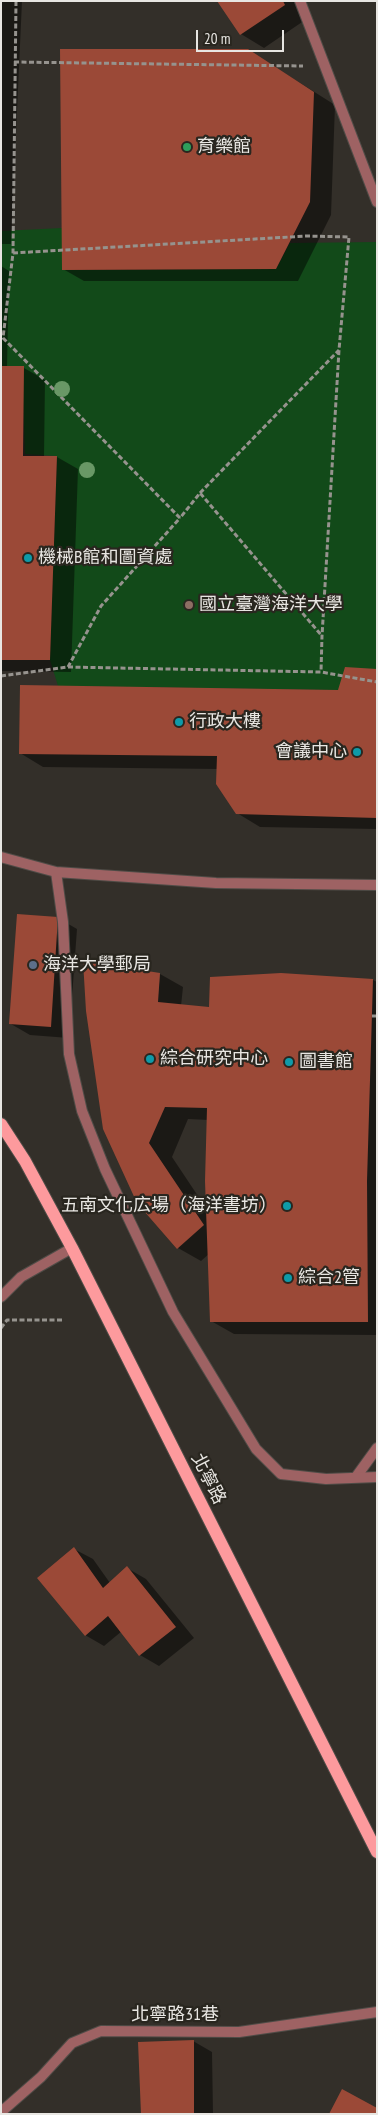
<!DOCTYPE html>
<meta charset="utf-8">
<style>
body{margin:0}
#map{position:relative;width:378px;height:2115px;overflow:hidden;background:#332f29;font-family:"PT Sans Narrow",sans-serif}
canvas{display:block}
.frame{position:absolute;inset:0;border:2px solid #e8e6e2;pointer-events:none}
.scale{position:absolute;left:196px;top:30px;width:88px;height:22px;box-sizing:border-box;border:2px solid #e8e6e2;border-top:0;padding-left:6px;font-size:15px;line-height:18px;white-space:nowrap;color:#e8e6e2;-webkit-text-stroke:4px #29261f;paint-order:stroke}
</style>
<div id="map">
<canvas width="378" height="2115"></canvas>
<div class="frame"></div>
<div class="scale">20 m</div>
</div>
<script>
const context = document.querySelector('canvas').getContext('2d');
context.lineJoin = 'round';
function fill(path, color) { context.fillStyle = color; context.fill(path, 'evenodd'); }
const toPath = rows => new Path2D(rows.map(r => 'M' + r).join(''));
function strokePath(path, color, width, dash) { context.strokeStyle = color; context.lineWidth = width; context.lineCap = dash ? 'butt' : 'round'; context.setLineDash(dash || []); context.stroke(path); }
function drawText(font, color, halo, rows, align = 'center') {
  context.font = font + ' "PT Sans Narrow","Noto Sans TC",sans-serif'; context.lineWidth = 4.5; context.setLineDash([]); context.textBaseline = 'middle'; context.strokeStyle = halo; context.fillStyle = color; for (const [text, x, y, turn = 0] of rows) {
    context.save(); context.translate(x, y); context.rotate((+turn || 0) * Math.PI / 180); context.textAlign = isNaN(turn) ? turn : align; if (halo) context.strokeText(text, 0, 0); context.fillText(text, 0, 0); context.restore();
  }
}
fill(toPath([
 [62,228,62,270,276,269,290,243,377,242,377,669,338,690,58,686,50,660,57,456,25,454,22,369,1,367,1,231]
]), '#124a19');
fill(toPath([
 [1,1,22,1,11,244,1,244],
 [219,1,299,1,308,18,264,48,241,34],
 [248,50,335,105,331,215,298,281,84,281,63,269],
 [1,266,9,271,7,367,24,368,45,380,44,457,57,457,78,469,71,672,1,671],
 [377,670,377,829,260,827,237,813,218,769,43,767,20,753,339,691],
 [58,918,77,929,69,1038,30,1035,11,1024],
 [160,974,183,987,181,1006,210,1009,373,980,377,982,377,1335,234,1334,211,1321,210,1253,201,1261,178,1248,138,1202],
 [188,1119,208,1120,208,1211,172,1157],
 [74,1549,93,1559,110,1583,127,1568,146,1579,194,1638,159,1666,140,1655,122,1631,104,1646,85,1635],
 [193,2041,212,2052,213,2114,142,2114]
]), '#0007');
fill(toPath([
 [217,1,283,1,285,5,240,35],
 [60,49,248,49,314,92,310,202,276,269,62,270],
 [1,366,24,366,23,456,57,456,50,660,1,660],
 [345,667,377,669,377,818,236,814,216,784,217,756,19,754,20,685,338,690],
 [17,914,58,917,51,1027,9,1024],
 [83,961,160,973,158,1002,209,1007,210,977,281,973,373,979,367,1181,368,1322,210,1322,205,1181,207,1108,165,1107,149,1143,204,1225,177,1249,137,1203,103,1129,86,1011],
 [74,1547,103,1588,127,1566,176,1627,139,1656,108,1616,85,1636,37,1578],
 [194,2040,194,2114,141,2114,138,2042],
 [342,2089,377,2108,377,2114,329,2114]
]), '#9b4937');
const lane = toPath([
 [356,1477,377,1448],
 [1,2112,41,2077,72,2043,101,2031,239,2032,377,2012]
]);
const street = toPath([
 [300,1,377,202],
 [1,857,56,872],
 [377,885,216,883,56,872,63,922,69,1054,82,1111,105,1169,173,1312,256,1449,281,1474,326,1479,377,1477],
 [1,1297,21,1277,72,1248]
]);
const primary = toPath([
 [1,1124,25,1161,72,1248,377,1852]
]);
strokePath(lane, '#504c47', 12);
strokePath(street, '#504c47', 12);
strokePath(primary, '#504c47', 14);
strokePath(toPath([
 [16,1,13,253,3,338,180,518,200,493,322,636],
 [14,62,303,66],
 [13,253,307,236,349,237,339,350,322,636,321,672],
 [200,493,339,350],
 [68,667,321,672,377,682],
 [1,676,68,667,101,606,180,518],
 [372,1016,377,1016],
 [1,1328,7,1320,62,1320]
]), '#96938e', 3, [5, 2.5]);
strokePath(lane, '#9e6263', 10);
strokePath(street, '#9e6263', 10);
strokePath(primary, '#fd9a9d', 12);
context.fillStyle = '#699866';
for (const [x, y] of [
 [62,389],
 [87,470]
]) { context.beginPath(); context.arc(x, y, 8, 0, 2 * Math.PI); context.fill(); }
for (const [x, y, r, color] of [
 [187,147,5,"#2e9e5b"],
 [28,558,5,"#0f9aa8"],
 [189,605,5,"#8d6e63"],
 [179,722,5,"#0f9aa8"],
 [357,752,5,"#0f9aa8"],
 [33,965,5,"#5c6f8a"],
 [150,1059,5,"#0f9aa8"],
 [289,1062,5,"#0f9aa8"],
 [287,1206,5,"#0f9aa8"],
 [288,1278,5,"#0f9aa8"]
]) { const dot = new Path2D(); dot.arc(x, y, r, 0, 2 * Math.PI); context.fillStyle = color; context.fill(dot); strokePath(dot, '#29261f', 2); }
drawText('18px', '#e8e6e2', '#29261f', [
 ["育樂館",197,147],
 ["機械B館和圖資處",38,558],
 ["國立臺灣海洋大學",199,605],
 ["行政大樓",189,722],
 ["會議中心",347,752,"right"],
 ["海洋大學郵局",43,965],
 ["綜合研究中心",160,1059],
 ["圖書館",299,1062],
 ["五南文化広場（海洋書坊）",277,1206,"right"],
 ["綜合2管",298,1278]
], 'left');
drawText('18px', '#e8e6e2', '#29261f', [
 ["北寧路",208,1479,63],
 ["北寧路31巷",175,2015]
]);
</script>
